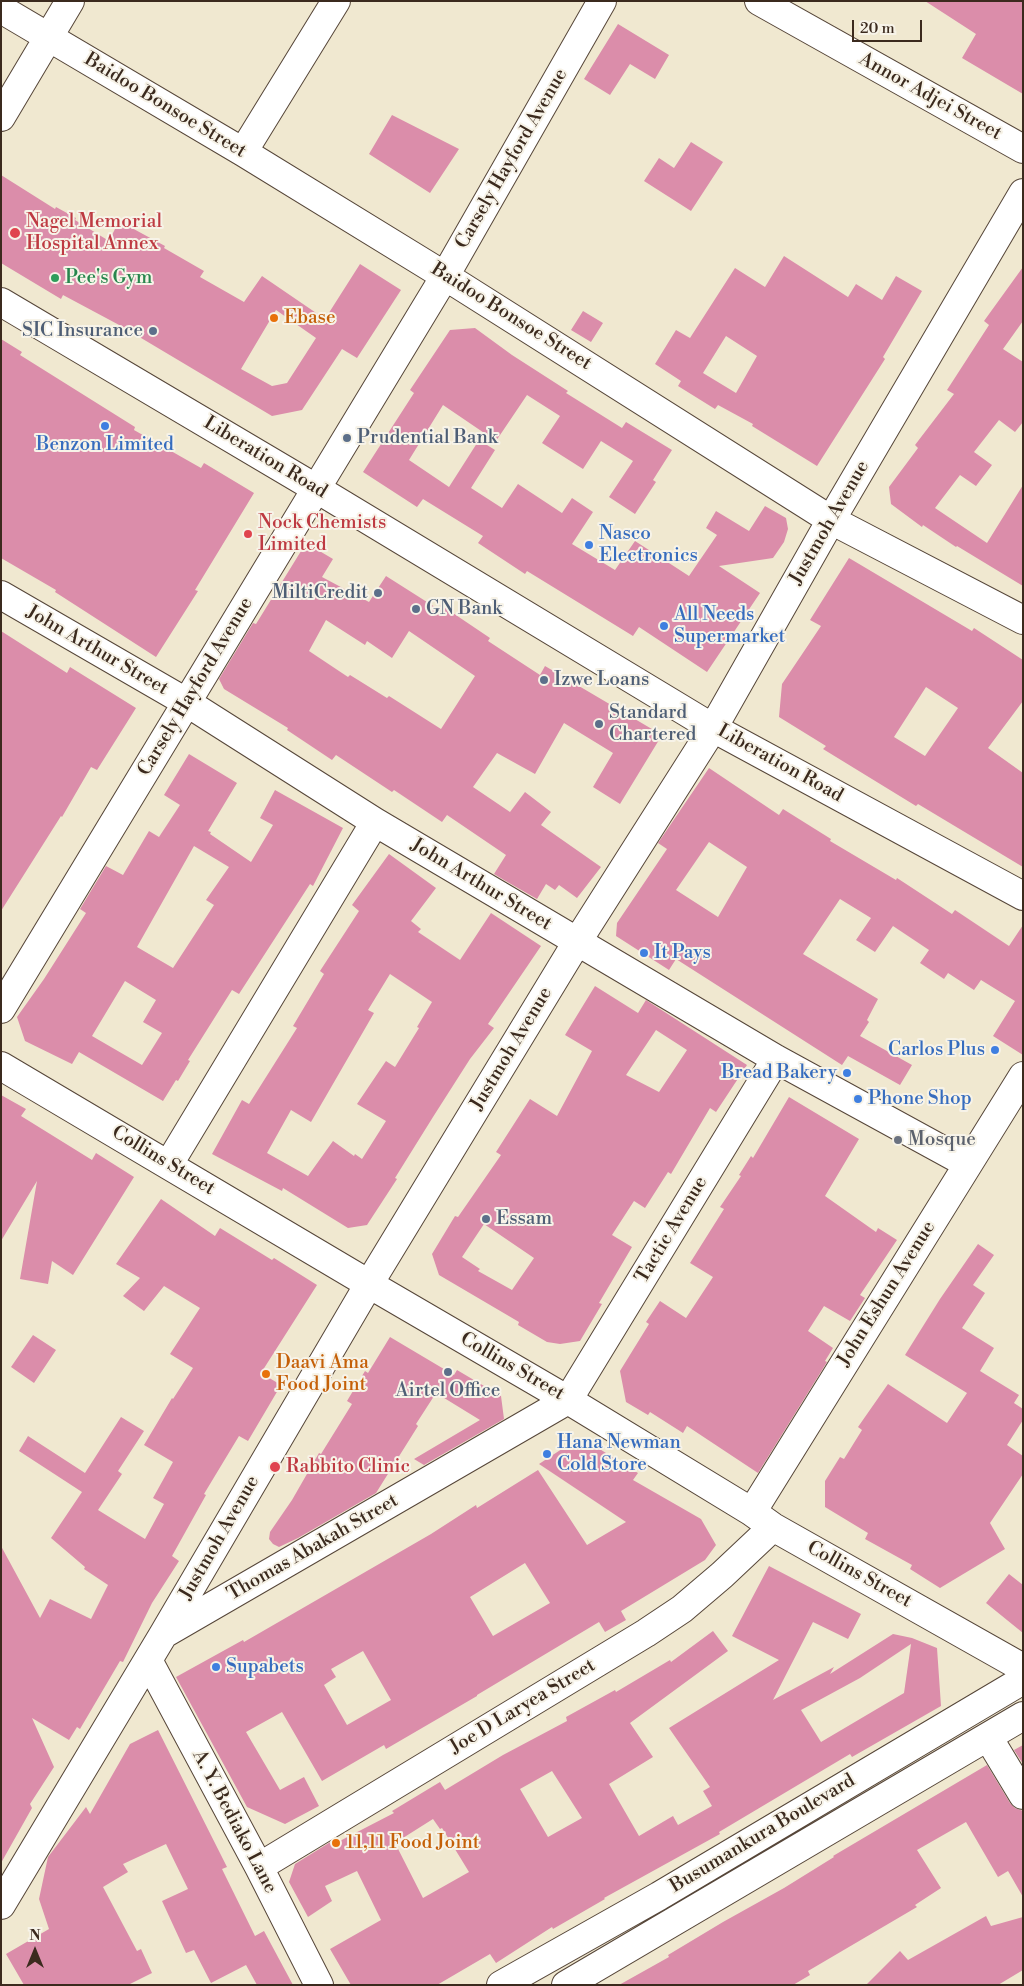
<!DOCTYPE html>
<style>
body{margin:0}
#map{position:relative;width:1024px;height:1986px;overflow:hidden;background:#f0e8d0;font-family:"Libre Bodoni",serif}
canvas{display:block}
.frame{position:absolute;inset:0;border:2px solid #3b2a1e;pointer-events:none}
.north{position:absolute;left:10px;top:1926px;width:50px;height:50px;-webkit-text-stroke:4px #f7f3e8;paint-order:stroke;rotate:0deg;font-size:14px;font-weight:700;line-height:20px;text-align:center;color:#3b2a1e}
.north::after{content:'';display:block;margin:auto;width:18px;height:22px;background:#3b2a1e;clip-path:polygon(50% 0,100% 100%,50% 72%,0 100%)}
.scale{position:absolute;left:852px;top:20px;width:70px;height:22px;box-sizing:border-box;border:2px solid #3b2a1e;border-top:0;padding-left:6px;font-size:15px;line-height:18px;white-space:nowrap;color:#3b2a1e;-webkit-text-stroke:4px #f7f3e8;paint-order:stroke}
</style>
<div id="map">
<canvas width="1024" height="1986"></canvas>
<div class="frame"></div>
<div class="north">N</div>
<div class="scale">20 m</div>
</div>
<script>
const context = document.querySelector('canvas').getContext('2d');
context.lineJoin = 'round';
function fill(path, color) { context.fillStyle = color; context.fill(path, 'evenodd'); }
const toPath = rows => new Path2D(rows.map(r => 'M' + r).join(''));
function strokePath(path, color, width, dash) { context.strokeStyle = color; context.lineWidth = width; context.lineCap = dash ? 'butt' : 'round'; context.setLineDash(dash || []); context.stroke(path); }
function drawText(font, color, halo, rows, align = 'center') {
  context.font = font + ' "Libre Bodoni",serif'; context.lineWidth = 4; context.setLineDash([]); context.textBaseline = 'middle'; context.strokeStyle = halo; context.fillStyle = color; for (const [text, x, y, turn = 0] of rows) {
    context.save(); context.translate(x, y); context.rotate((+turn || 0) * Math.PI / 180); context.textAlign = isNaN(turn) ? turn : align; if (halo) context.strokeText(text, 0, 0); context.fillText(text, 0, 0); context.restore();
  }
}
fill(toPath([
 [925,1,1023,1,1023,94,962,58,976,34],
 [618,24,669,55,655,79,630,64,610,95,584,79],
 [392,115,459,149,430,193,369,154],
 [691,142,723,162,691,211,644,181,659,158,674,168],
 [1,175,55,209,56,207,76,218,75,220,109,241,119,221,165,246,164,248,204,271,200,277,244,302,262,276,325,319,360,264,401,290,357,358,342,349,302,410,272,416,121,326,63,295,61,299,1,263],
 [276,310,316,338,287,383,272,386,241,369],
 [784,256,848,297,856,284,882,300,896,276,922,291,883,357,885,359,817,466,752,426,753,424,718,405,715,409,678,386,681,381,655,364,676,330,690,338,735,268,765,287],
 [726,336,757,356,736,393,703,373],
 [1023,267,1023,321,1003,349,1023,362,1023,422,1015,432,999,420,974,452,992,465,976,486,960,475,935,508,987,543,1023,485,1023,586,957,546,956,547,923,525,922,527,891,504,889,487,918,448,915,445,954,394,947,390,989,325,984,321],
 [583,311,603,323,591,342,571,330],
 [475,328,512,355,568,391,566,393,622,428,626,422,672,450,653,480,656,482,635,514,609,497,633,461,601,441,583,469,542,443,560,416,527,395,496,441,443,405,409,460,449,487,479,440,495,450,471,488,502,508,518,484,562,513,572,498,593,512,572,544,615,570,635,541,689,576,717,535,706,528,716,511,749,531,765,506,786,518,788,529,784,542,773,558,719,566,760,593,707,672,639,627,633,636,527,571,525,574,478,543,483,536,423,499,417,507,363,472,414,393,410,390,450,330],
 [1,339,22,352,20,355,135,427,134,430,201,468,204,463,254,493,195,590,198,591,156,657,55,592,56,590,1,558],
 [306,543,333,559,322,577,369,602,386,576,438,609,441,605,490,638,488,641,540,675,545,666,662,735,620,804,593,787,613,753,564,723,535,774,497,753,473,787,510,812,525,792,551,812,541,825,601,867,577,898,559,885,555,890,546,884,537,899,504,880,494,874,506,855,447,815,442,822,394,790,392,792,336,755,332,760,287,730,288,728,224,689,219,679,253,623,256,624],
 [326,620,365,645,367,641,392,658,409,631,475,676,441,729,389,696,387,698,350,675,348,677,309,651],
 [849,558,972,631,974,628,1023,660,1023,701,988,748,1023,773,1023,867,918,804,916,806,823,749,826,746,779,717,782,684,821,626,810,620],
 [926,687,958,708,925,756,894,737],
 [1,631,67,673,70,667,136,708,97,770,91,767,62,817,61,816,1,911],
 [189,754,237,783,208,831,211,832,210,834,251,862,273,825,260,818,275,790,343,828,313,886,310,884,239,994,232,990,188,1060,190,1061,178,1081,176,1080,163,1101,79,1052,72,1064,25,1041,17,1017,44,979,86,913,80,909,106,866,123,875,149,831,159,837,180,805,164,795],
 [194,846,229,867,206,900,214,905,173,968,137,947],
 [125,981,156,1000,143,1022,162,1033,142,1065,92,1036],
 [709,768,779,815,783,809,831,839,830,841,896,880,897,878,952,914,955,910,1009,946,1023,925,1023,1055,993,1036,1015,1001,981,980,974,990,948,973,944,979,920,963,929,950,893,926,875,952,856,940,871,918,840,899,803,954,878,999,867,1020,869,1022,860,1036,912,1065,900,1085,848,1056,842,1065,676,959,669,970,616,936,617,923,667,849,658,843],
 [709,842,747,867,718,917,676,890],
 [389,854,436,888,411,921,421,929,418,932,460,960,491,913,541,946,488,1024,494,1028,470,1059,433,1117,395,1178,397,1179,367,1225,348,1228,283,1188,282,1191,212,1154,242,1100,249,1104,297,1028,293,1026,324,974,320,971,359,911,352,905],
 [390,974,432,1002,417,1027,419,1028,395,1067,386,1061,357,1104,386,1121,362,1159,355,1154,354,1156,333,1141,308,1176,267,1153,291,1110,311,1122,374,1013,368,1010],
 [595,986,638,1013,646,1000,747,1065,716,1112,710,1108,671,1174,668,1172,645,1208,634,1201,612,1235,632,1247,599,1303,602,1304,580,1341,560,1344,547,1342,518,1325,519,1322,439,1275,432,1254,455,1216,458,1217,501,1155,496,1152,530,1099,557,1116,592,1051,565,1035],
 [656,1030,687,1050,659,1092,626,1075],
 [484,1224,534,1258,512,1290,478,1271,480,1269,462,1257],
 [1,1095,26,1109,21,1116,92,1160,96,1153,134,1177,73,1275,52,1261,48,1284,20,1279,37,1181,1,1241],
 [789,1097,859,1139,825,1196,876,1232,878,1228,897,1240,860,1295,865,1298,850,1321,824,1306,808,1331,833,1348,825,1361,827,1362,758,1473,687,1426,683,1433,650,1412,648,1415,626,1402,620,1371,649,1324,646,1322,660,1301,686,1318,713,1277,690,1263,724,1209,720,1207,741,1176,739,1175,751,1156,753,1158],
 [161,1199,215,1236,220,1228,272,1260,274,1258,317,1285,261,1373,281,1385,248,1441,239,1436,204,1494,206,1495,172,1556,179,1561,152,1603,123,1662,120,1661,80,1729,77,1727,69,1740,32,1718,54,1767,30,1804,32,1808,1,1863,1,1546,40,1618,50,1599,91,1619,108,1585,84,1569,85,1567,51,1538,82,1492,19,1451,28,1436,85,1473,121,1417,144,1431,118,1471,122,1474,98,1510,145,1539,164,1504,153,1498,173,1462,144,1445,172,1398,173,1399,193,1368,170,1354,200,1308,164,1286,144,1311,123,1296,140,1278,116,1264],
 [978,1244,994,1255,973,1285,985,1293,962,1328,994,1348,980,1371,1019,1395,1014,1403,1023,1409,1023,1420,1007,1445,1023,1456,1023,1474,990,1523,1005,1549,940,1588,910,1569,912,1565,865,1539,868,1533,825,1507,825,1481,840,1457,844,1459,862,1430,858,1427,888,1384,947,1423,967,1393,905,1355,940,1299],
 [33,1335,56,1350,34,1383,11,1367],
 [390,1337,454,1375,457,1370,501,1396,504,1419,424,1465,414,1459,480,1420,436,1393,416,1424,418,1426,376,1493,298,1538,279,1547,273,1544,269,1539,270,1532,292,1500,319,1453,321,1454,352,1404,347,1401,365,1371,368,1373],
 [571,1443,590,1443,638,1473,633,1480,701,1519,716,1545,705,1560,621,1611,626,1620,605,1632,599,1622,477,1695,477,1696,386,1749,384,1745,322,1781,282,1712,246,1732,280,1790,304,1777,319,1806,285,1824,247,1807,176,1677,243,1640,244,1642,431,1534,476,1505,477,1508,538,1470,587,1545,626,1522,539,1464],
 [525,1563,550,1603,493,1636,470,1597],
 [363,1651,391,1700,347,1725,324,1685,336,1677,331,1669],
 [769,1566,861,1614,848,1639,813,1622,773,1700,834,1667,830,1674,893,1634,912,1638,937,1648,941,1706,852,1757,850,1754,719,1832,720,1834,604,1898,605,1899,553,1929,552,1927,496,1963,490,1954,437,1985,351,1985,330,1949,381,1920,357,1871,325,1886,332,1901,308,1917,289,1882,295,1864,332,1841,334,1844,394,1813,392,1811,440,1782,445,1790,503,1755,567,1721,566,1717,615,1690,616,1692,670,1660,671,1662,713,1631,728,1651,630,1723,653,1757,609,1784,639,1836,673,1816,678,1825,712,1806,703,1791,710,1787,669,1728,779,1660,732,1636],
 [911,1644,904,1693,821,1742,801,1710,860,1678],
 [552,1771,582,1818,548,1837,520,1789],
 [433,1819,440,1829,442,1828,469,1872,423,1898,395,1843],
 [1009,1574,1023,1585,1023,1633,986,1603],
 [158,1730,227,1867,222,1869,255,1936,264,1931,293,1985,257,1985,246,1965,211,1983,194,1950,186,1953,162,1901,188,1889,166,1844,123,1864,128,1872,103,1887,137,1951,141,1949,152,1973,128,1985,24,1985,6,1954,49,1929,39,1899,48,1857,86,1807,90,1814,130,1744],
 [1023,1745,1023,1764,1014,1750],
 [987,1765,1010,1803,1015,1808,1023,1811,1023,1897,1008,1871,998,1877,966,1822,917,1850,941,1888,915,1905,917,1907,808,1971,810,1975,793,1985,619,1985,669,1957,668,1955,723,1922,784,1888,834,1857,833,1856],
 [986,1916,991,1926,1023,1917,1023,1970,998,1985,866,1985,900,1951,908,1960]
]), '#db8daa');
const minor = toPath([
 [759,1,1023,149],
 [1,9,243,152,445,276,831,520,1023,620],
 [1,117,70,1],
 [243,152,336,1],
 [1,302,317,489,713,728,1023,896],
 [1,595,186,702,375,822,776,1059,968,1164],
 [1,1009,445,276,602,1],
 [1,1066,369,1284,568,1400,752,1512,773,1527,1023,1668],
 [169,1164,375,822],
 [752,1512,1023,1076],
 [164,1634,568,1400,776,1059],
 [148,1660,259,1867,319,1985],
 [988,1737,1023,1795],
 [259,1867,646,1633,682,1609,722,1575,773,1527],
 [1,1905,163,1635,369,1284,577,942,713,728,831,520,1023,193],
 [501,1985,659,1896,1023,1680],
 [566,1985,1023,1716]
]);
strokePath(minor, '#564639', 30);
strokePath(minor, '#fff', 28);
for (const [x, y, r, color] of [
 [15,233,6,"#e0444e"],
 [55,278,5,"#2e9e5b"],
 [274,318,5,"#e8710a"],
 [153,331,5,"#5c6f8a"],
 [105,426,5,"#3f7fe0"],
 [347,438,5,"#5c6f8a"],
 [248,534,5,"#e0444e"],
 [589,545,5,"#3f7fe0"],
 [378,593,5,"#5c6f8a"],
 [416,609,5,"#5c6f8a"],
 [664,626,5,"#3f7fe0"],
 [544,680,5,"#5c6f8a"],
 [599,724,5,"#5c6f8a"],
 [644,953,5,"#3f7fe0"],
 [995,1050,5,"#3f7fe0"],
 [847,1073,5,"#3f7fe0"],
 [858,1099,5,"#3f7fe0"],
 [898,1140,5,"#6b7280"],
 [486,1219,5,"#5c6f8a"],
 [448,1372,5,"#5c6f8a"],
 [266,1374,5,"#e8710a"],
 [547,1454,5,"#3f7fe0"],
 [275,1467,6,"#e0444e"],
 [216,1667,5,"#3f7fe0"],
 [336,1843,5,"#e8710a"]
]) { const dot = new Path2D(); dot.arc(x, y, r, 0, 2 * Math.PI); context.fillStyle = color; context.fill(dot); strokePath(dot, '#f7f3e8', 2); }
drawText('19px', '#3b2a1e', '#f7f3e8', [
 ["Annor Adjei Street",930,97,29],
 ["Baidoo Bonsoe Street",165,106,31],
 ["Carsely Hayford Avenue",512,159,-60],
 ["Baidoo Bonsoe Street",511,317,32],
 ["Liberation Road",265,458,31],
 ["Justmoh Avenue",830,523,-60],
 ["John Arthur Street",97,651,30],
 ["Carsely Hayford Avenue",196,687,-59],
 ["Liberation Road",780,764,29],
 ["John Arthur Street",481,885,31],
 ["Justmoh Avenue",512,1049,-59],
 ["Collins Street",163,1161,31],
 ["Tactic Avenue",672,1230,-59],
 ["John Eshun Avenue",887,1294,-58],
 ["Collins Street",512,1367,30],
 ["Justmoh Avenue",220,1538,-60],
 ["Thomas Abakah Street",313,1548,-30],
 ["Collins Street",859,1575,29],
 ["Joe D Laryea Street",523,1707,-31],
 ["A. Y. Bediako Lane",234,1822,62],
 ["Busumankura Boulevard",763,1834,-31]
]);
drawText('19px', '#be3a42', '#f7f3e8', [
 ["Nagel Memorial",26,222],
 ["Hospital Annex",26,244],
 ["Nock Chemists",258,523],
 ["Limited",258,545],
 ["Rabbito Clinic",286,1467]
], 'left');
drawText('19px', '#27864d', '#f7f3e8', [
 ["Pee's Gym",65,278]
], 'left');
drawText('19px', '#c56008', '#f7f3e8', [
 ["Ebase",284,318],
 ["Daavi Ama",276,1363],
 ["Food Joint",276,1385],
 ["11,11 Food Joint",346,1843]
], 'left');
drawText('19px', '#4e5e75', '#f7f3e8', [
 ["SIC Insurance",143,331,"right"],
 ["Prudential Bank",357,438],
 ["MiltiCredit",368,593,"right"],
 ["GN Bank",426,609],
 ["Izwe Loans",554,680],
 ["Standard",609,713],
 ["Chartered",609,735],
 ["Essam",496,1219],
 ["Airtel Office",448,1391,"center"]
], 'left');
drawText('19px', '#366cbe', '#f7f3e8', [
 ["Benzon Limited",105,445,"center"],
 ["Nasco",599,534],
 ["Electronics",599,556],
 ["All Needs",674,615],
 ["Supermarket",674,637],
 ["It Pays",654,953],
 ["Carlos Plus",985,1050,"right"],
 ["Bread Bakery",837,1073,"right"],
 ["Phone Shop",868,1099],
 ["Hana Newman",557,1443],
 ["Cold Store",557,1465],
 ["Supabets",226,1667]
], 'left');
drawText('19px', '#5b616d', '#f7f3e8', [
 ["Mosque",908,1140]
], 'left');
</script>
